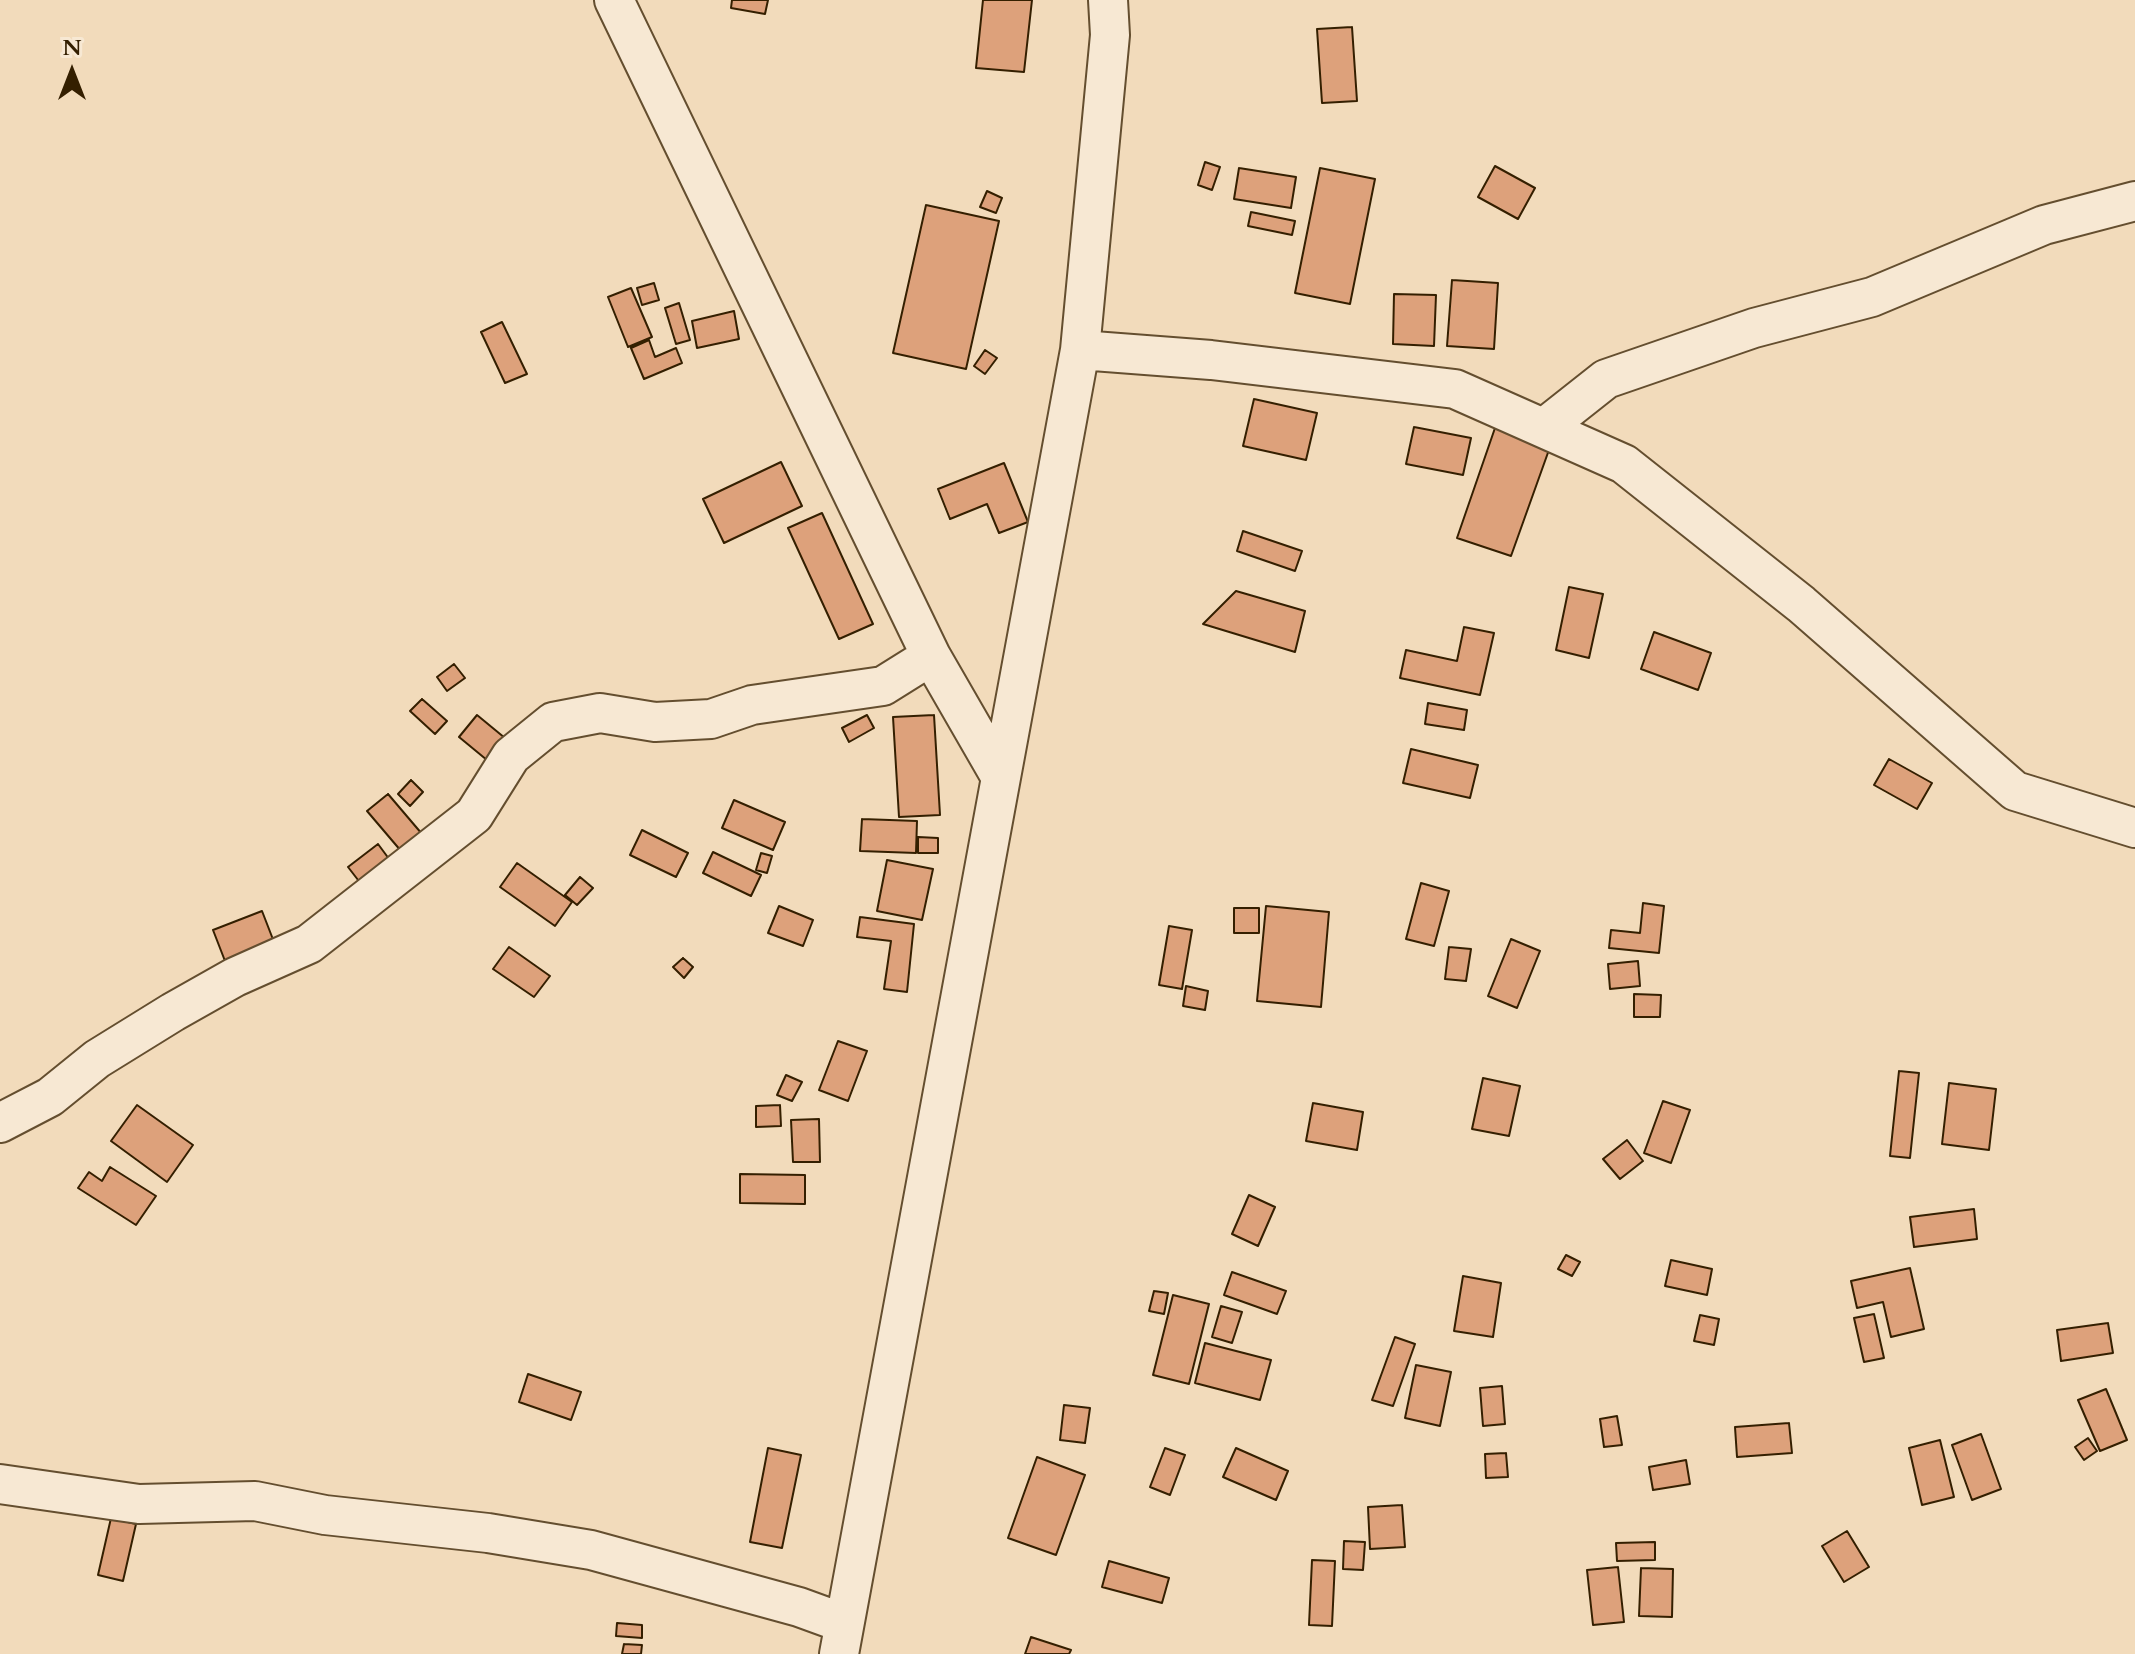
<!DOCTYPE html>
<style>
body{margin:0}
#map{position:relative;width:2135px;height:1654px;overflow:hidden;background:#f2dbbb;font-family:Cardo,serif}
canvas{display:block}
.north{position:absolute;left:32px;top:32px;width:80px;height:80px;-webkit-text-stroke:6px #f7e8d3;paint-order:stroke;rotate:0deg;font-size:22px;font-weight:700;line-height:32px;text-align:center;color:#341f00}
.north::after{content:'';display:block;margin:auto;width:28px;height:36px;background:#341f00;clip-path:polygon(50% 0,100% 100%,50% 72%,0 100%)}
</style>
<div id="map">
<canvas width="2135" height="1654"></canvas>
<div class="north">N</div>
</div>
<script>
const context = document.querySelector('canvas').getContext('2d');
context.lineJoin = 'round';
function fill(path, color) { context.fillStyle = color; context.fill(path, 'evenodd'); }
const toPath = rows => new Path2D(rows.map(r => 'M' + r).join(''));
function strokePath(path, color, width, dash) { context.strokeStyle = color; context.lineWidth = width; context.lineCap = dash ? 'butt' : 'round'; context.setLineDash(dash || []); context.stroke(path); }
const building = toPath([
 [732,0,768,0,765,14,731,8,732,0],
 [983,0,1032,0,1024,72,976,68,983,0],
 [1352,27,1357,101,1322,103,1317,29,1352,27],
 [1205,162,1220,167,1212,190,1198,185,1205,162],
 [1495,166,1535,188,1518,219,1478,197,1495,166],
 [1239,168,1296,177,1291,208,1234,199,1239,168],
 [1320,168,1375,179,1350,304,1295,293,1320,168],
 [987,191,1002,198,996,213,980,207,987,191],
 [926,205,999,221,966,369,893,353,926,205],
 [1251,212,1295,221,1292,235,1248,226,1251,212],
 [1452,280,1498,283,1494,349,1447,346,1452,280],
 [654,283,659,300,642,305,637,288,654,283],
 [631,288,652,337,628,347,608,297,631,288],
 [1394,294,1436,295,1434,346,1393,344,1394,294],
 [679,303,690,340,676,344,665,308,679,303],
 [734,311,739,339,697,348,692,321,734,311],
 [502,322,527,374,505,383,481,332,502,322],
 [649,340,655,357,676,348,682,363,644,379,631,348,649,340],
 [985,350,997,358,985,374,974,366,985,350],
 [1254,399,1317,413,1306,460,1243,446,1254,399],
 [1414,427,1471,438,1463,475,1406,464,1414,427],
 [1495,428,1550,447,1511,556,1457,538,1495,428],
 [781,462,802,506,724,543,703,499,781,462],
 [1004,463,1028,522,999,533,987,504,950,519,938,489,1004,463],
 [822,513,873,624,839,639,788,528,822,513],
 [1243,531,1302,551,1295,571,1237,551,1243,531],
 [1569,587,1603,594,1589,658,1556,650,1569,587],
 [1236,591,1305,611,1295,652,1203,624,1236,591],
 [1464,627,1494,633,1480,695,1400,678,1406,650,1457,661,1464,627],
 [1654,632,1711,653,1698,690,1641,669,1654,632],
 [454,664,465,678,447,691,437,677,454,664],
 [422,699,447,721,435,734,410,711,422,699],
 [1428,703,1467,710,1464,730,1425,724,1428,703],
 [477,715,511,743,493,765,459,737,477,715],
 [867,715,874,728,849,742,842,728,867,715],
 [934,715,940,815,899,817,893,717,934,715],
 [1411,749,1478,765,1470,798,1403,783,1411,749],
 [1889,759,1932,783,1917,809,1874,785,1889,759],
 [411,780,423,792,410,806,398,794,411,780],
 [388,794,428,841,407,858,367,811,388,794],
 [734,800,785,822,773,850,722,828,734,800],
 [862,819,917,821,916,853,860,851,862,819],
 [642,830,688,853,676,877,630,855,642,830],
 [918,837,938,838,938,853,918,853,918,837],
 [378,844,395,867,365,889,348,867,378,844],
 [713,852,761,875,751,896,703,873,713,852],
 [761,853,772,856,767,873,756,870,761,853],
 [887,860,933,869,922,920,877,911,887,860],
 [517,863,572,902,555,926,500,887,517,863],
 [580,877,593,888,577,905,565,895,580,877],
 [1421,883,1449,891,1434,946,1406,939,1421,883],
 [1643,903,1664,906,1659,953,1609,948,1611,930,1640,933,1643,903],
 [779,906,813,920,803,946,768,933,779,906],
 [1266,906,1329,912,1321,1007,1257,1001,1266,906],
 [1234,908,1259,908,1259,933,1234,933,1234,908],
 [262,911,274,942,225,961,213,930,262,911],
 [860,917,914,924,907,992,884,989,891,941,857,937,860,917],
 [1169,926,1192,930,1182,989,1159,985,1169,926],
 [1511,939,1540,951,1517,1008,1488,996,1511,939],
 [509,947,550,976,534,997,493,969,509,947],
 [1449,947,1471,949,1466,981,1445,979,1449,947],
 [683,958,693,967,684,978,673,967,683,958],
 [1638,961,1640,986,1610,989,1608,964,1638,961],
 [1186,986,1208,991,1205,1010,1183,1006,1186,986],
 [1634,994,1661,995,1660,1017,1634,1017,1634,994],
 [838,1041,867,1051,848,1101,819,1090,838,1041],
 [1899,1071,1919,1073,1910,1158,1890,1156,1899,1071],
 [786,1075,802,1082,792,1101,777,1095,786,1075],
 [1483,1078,1520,1086,1509,1136,1472,1129,1483,1078],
 [1949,1083,1996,1089,1989,1150,1942,1144,1949,1083],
 [1663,1101,1690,1110,1671,1163,1644,1153,1663,1101],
 [1313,1103,1363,1112,1357,1150,1306,1141,1313,1103],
 [137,1105,193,1145,167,1182,111,1141,137,1105],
 [780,1105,781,1126,756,1127,756,1106,780,1105],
 [819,1119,820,1162,793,1162,791,1120,819,1119],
 [1627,1140,1643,1161,1620,1179,1603,1159,1627,1140],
 [110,1167,156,1196,136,1225,78,1188,89,1172,102,1181,110,1167],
 [740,1174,805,1175,805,1204,740,1203,740,1174],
 [1249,1195,1275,1207,1258,1246,1232,1234,1249,1195],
 [1974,1209,1977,1239,1914,1247,1910,1217,1974,1209],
 [1566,1255,1580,1262,1572,1276,1558,1269,1566,1255],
 [1671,1260,1712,1269,1707,1295,1665,1286,1671,1260],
 [1910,1268,1924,1329,1891,1337,1883,1302,1857,1308,1851,1281,1910,1268],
 [1232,1272,1286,1291,1277,1314,1224,1295,1232,1272],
 [1463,1276,1501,1283,1493,1337,1454,1331,1463,1276],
 [1154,1291,1168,1293,1164,1314,1149,1311,1154,1291],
 [1173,1295,1209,1304,1189,1384,1153,1375,1173,1295],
 [1221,1306,1242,1312,1232,1343,1212,1337,1221,1306],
 [1874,1314,1884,1358,1864,1362,1854,1318,1874,1314],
 [1700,1315,1719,1319,1714,1345,1694,1341,1700,1315],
 [2108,1323,2113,1353,2061,1361,2057,1330,2108,1323],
 [1395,1337,1415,1344,1393,1406,1372,1400,1395,1337],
 [1205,1343,1271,1360,1260,1400,1195,1383,1205,1343],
 [1416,1365,1451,1372,1440,1426,1405,1418,1416,1365],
 [528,1374,581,1392,571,1420,519,1402,528,1374],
 [1502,1386,1505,1424,1483,1426,1480,1388,1502,1386],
 [2106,1389,2127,1440,2100,1451,2078,1400,2106,1389],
 [1064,1405,1090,1408,1085,1443,1060,1440,1064,1405],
 [1617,1416,1622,1445,1604,1447,1600,1419,1617,1416],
 [1789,1423,1792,1453,1737,1457,1735,1427,1789,1423],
 [1981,1434,2001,1489,1972,1500,1952,1445,1981,1434],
 [2088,1438,2097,1451,2084,1460,2075,1447,2088,1438],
 [1940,1440,1954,1497,1922,1505,1909,1448,1940,1440],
 [768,1448,801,1455,782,1548,750,1542,768,1448],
 [1165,1448,1185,1455,1170,1495,1150,1487,1165,1448],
 [1236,1448,1288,1471,1276,1500,1223,1477,1236,1448],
 [1506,1453,1508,1477,1486,1478,1485,1454,1506,1453],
 [1037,1457,1085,1475,1056,1555,1008,1538,1037,1457],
 [1686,1460,1690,1484,1653,1490,1649,1467,1686,1460],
 [1402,1505,1405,1547,1370,1549,1368,1507,1402,1505],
 [111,1518,136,1524,123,1581,98,1575,111,1518],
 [1847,1531,1869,1567,1844,1582,1822,1546,1847,1531],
 [1344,1541,1365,1542,1363,1570,1343,1569,1344,1541],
 [1655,1542,1655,1560,1617,1561,1616,1543,1655,1542],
 [1312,1560,1335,1561,1332,1626,1309,1625,1312,1560],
 [1109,1561,1169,1578,1162,1603,1102,1587,1109,1561],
 [1618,1567,1624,1622,1593,1625,1587,1570,1618,1567],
 [1641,1568,1673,1569,1672,1617,1639,1616,1641,1568],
 [617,1623,642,1625,642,1638,616,1636,617,1623],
 [1031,1637,1071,1650,1069,1654,1025,1654,1031,1637],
 [624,1644,642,1645,641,1654,622,1654,624,1644]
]);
fill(building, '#dda17b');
strokePath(building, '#341f00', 2);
const minor = toPath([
 [614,0,931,656,999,774],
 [1080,350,1211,360,1455,389,1624,464,1801,604,2015,791,2135,828],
 [1544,428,1606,379,1754,328,1872,297,2044,225,2135,201],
 [0,1123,50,1097,97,1059,173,1012,235,977,309,944,474,815,511,756,553,722,600,713,655,722,711,719,752,705,883,686,931,656],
 [0,1484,139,1504,255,1501,325,1515,488,1533,591,1550,799,1607,843,1623],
 [839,1654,1080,350,1110,35,1108,0]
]);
strokePath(minor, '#644e2f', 42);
strokePath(minor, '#f7e8d3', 38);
</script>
